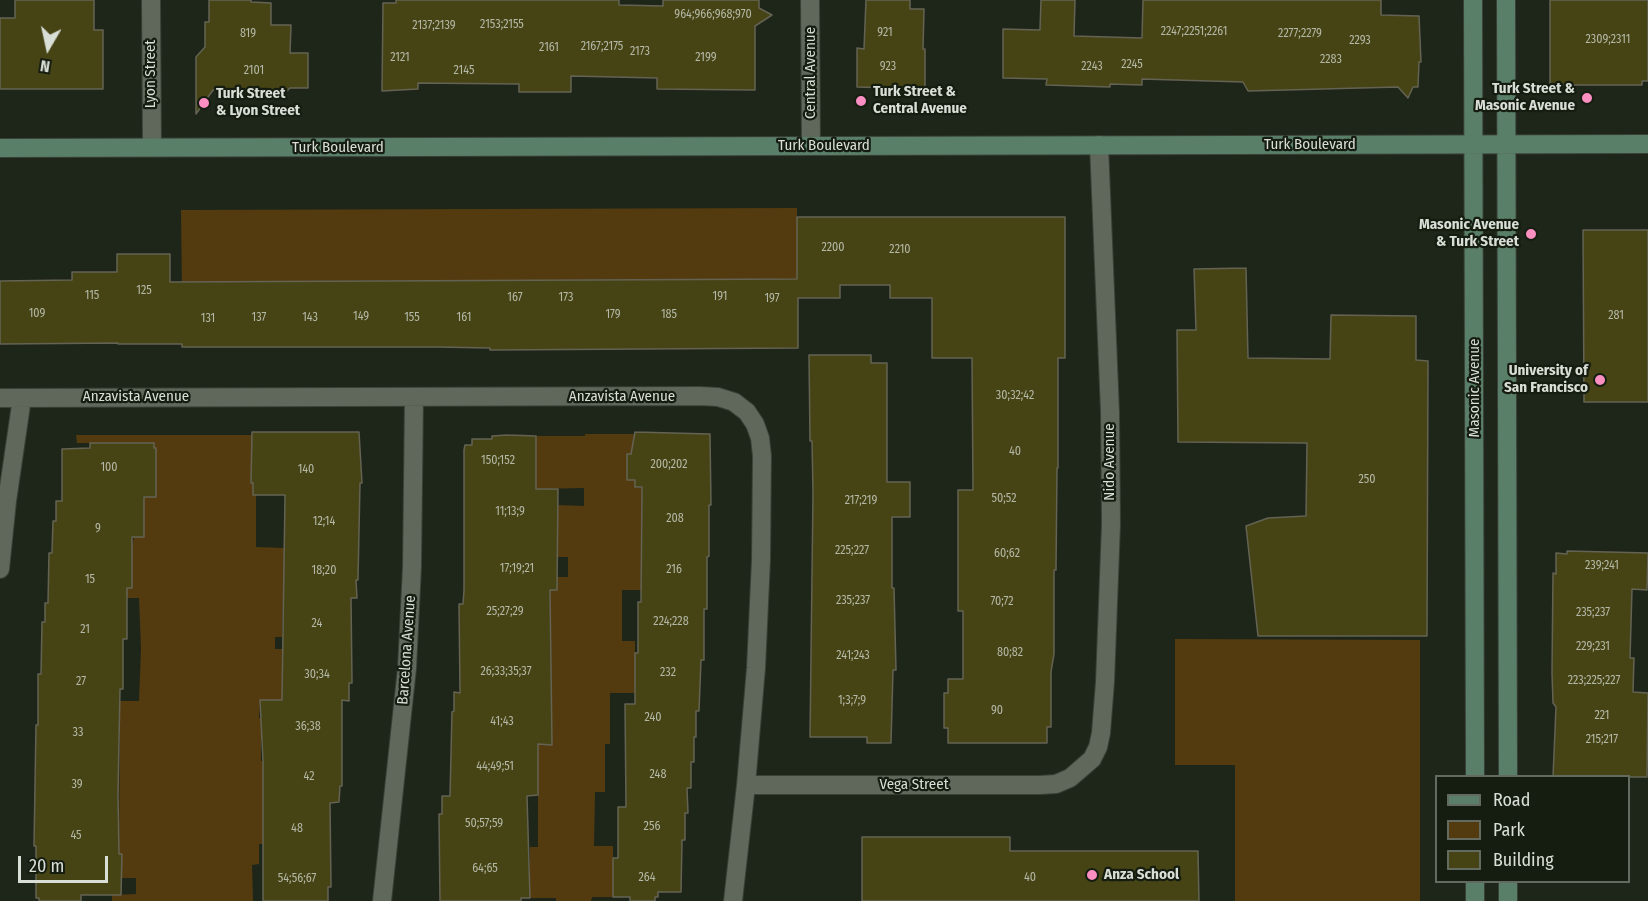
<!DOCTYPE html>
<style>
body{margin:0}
#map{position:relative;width:1648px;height:901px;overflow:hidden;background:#1e261a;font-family:"Fira Sans Condensed",sans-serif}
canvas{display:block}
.legend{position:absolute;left:1435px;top:775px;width:195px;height:108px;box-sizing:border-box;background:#151d11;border:2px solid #636a60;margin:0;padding:8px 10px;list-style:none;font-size:18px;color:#d9ded6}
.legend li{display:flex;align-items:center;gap:12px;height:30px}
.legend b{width:30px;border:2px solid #636a60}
.north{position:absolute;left:18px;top:18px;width:60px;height:60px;-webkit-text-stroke:4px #151d11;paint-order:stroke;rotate:189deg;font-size:16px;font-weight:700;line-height:24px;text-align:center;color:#d9ded6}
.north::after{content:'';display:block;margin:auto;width:21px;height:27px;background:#d9ded6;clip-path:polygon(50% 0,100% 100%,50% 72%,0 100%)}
.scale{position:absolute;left:18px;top:856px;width:90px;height:27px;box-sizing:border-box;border:3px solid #d9ded6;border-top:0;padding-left:8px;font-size:18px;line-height:21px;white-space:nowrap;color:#d9ded6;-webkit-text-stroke:4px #151d11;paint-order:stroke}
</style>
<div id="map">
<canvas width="1648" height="901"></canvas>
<ul class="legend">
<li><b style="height:8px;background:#5a7f68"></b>Road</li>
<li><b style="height:16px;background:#543b0f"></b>Park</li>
<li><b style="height:16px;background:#464415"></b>Building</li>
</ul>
<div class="north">N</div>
<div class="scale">20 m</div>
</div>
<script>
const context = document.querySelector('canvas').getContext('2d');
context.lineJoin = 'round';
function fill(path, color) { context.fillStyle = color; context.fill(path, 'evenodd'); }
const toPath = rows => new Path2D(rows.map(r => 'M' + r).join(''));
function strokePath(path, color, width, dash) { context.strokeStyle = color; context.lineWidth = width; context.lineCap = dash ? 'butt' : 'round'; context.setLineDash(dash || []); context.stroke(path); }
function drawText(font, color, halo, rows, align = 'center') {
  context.font = font + ' "Fira Sans Condensed",sans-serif'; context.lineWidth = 4.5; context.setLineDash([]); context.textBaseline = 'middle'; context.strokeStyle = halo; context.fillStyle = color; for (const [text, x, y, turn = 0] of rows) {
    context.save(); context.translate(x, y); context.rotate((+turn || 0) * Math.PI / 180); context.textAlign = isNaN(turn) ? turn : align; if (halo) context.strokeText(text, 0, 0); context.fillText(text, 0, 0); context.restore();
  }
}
fill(toPath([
 [797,208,797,279,299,281,182,295,181,210],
 [585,434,634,434,635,454,627,454,627,479,635,480,635,487,642,488,641,590,622,590,622,641,635,641,635,693,610,693,610,744,605,744,605,792,595,792,594,846,613,846,613,897,592,897,591,901,556,901,556,898,530,898,530,847,538,847,538,744,552,744,550,590,557,577,568,577,568,557,557,557,557,505,584,506,584,488,536,489,536,436,585,436],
 [76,435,252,435,251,482,253,483,253,495,256,495,256,547,285,548,289,598,283,598,282,637,275,637,275,649,282,649,282,700,260,701,259,718,275,718,275,741,261,741,261,761,275,761,263,844,259,844,259,864,252,865,253,901,112,901,112,895,136,894,136,878,122,878,122,854,119,854,120,701,139,701,141,649,139,598,127,598,127,588,132,588,132,546,144,497,156,496,156,448,154,448,154,443,77,443],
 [1175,639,1420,640,1420,901,1235,901,1235,765,1175,765]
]), '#543b0f');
const building = toPath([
 [15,0,94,0,94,30,103,30,103,89,0,89,0,18,15,18,15,0],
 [209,0,251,0,251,2,271,3,271,25,291,25,290,53,308,53,308,88,290,88,286,92,213,90,196,114,196,57,205,47,205,22,209,22,209,0],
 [396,0,619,0,619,5,663,6,663,0,759,0,759,8,772,15,755,26,755,90,657,89,657,78,571,76,571,92,519,92,519,84,418,83,418,89,382,91,383,3,396,3,396,0],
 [866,0,910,0,910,9,924,9,923,49,925,49,925,89,857,87,857,48,864,49,866,0],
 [1041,0,1075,0,1074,36,1142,38,1143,0,1381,0,1381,15,1419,16,1421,62,1419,62,1418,87,1413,87,1408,98,1398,87,1248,91,1243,82,1142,79,1142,85,1110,84,1110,87,1046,85,1047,79,1003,78,1003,29,1040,30,1041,0],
 [1550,0,1648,0,1648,81,1642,81,1642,85,1550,85,1550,0],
 [797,217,1065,217,1065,358,1058,358,1058,468,1057,468,1056,570,1054,570,1054,654,1051,672,1051,727,1047,727,1047,743,948,743,948,728,944,728,944,693,948,693,948,679,963,679,963,611,958,611,958,490,973,490,972,358,932,358,932,298,890,298,890,285,840,285,840,298,798,298,798,348,490,350,490,348,437,347,182,347,182,344,118,344,118,343,0,344,0,281,72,280,72,272,117,272,117,254,170,254,170,282,797,279,797,217],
 [1583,230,1648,230,1648,402,1584,402,1583,230],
 [1246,268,1248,358,1330,359,1331,315,1416,316,1416,360,1428,361,1427,636,1258,636,1246,526,1268,518,1306,516,1307,443,1178,442,1177,330,1196,330,1194,269,1246,268],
 [809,355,871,355,871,363,887,363,887,482,910,482,910,517,892,517,892,588,894,588,896,670,893,670,891,743,867,743,867,737,810,737,813,493,812,441,810,441,809,355],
 [252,432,359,432,362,483,360,483,358,580,356,580,357,598,351,598,352,683,349,683,349,701,342,700,342,786,340,786,339,802,330,803,331,887,328,887,328,901,263,901,263,761,260,700,282,700,285,495,253,495,253,483,251,483,252,432],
 [635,432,710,434,711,505,709,505,709,556,707,557,707,609,704,609,704,660,701,660,699,711,696,711,696,737,694,737,694,762,691,762,691,788,687,788,688,813,685,813,685,840,682,840,681,892,658,892,658,897,655,897,655,901,630,901,630,897,613,897,613,858,618,858,618,807,626,807,625,704,635,704,635,653,638,653,638,602,641,602,642,487,635,487,635,480,627,480,627,454,631,454,635,432],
 [508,435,536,436,536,489,558,489,557,590,550,590,552,745,538,744,538,795,527,796,530,898,521,898,521,901,440,901,439,814,442,814,442,796,450,796,452,712,454,711,454,692,460,693,459,604,463,604,464,590,464,450,465,445,472,445,472,439,492,439,492,436,508,435],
 [90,443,154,443,154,448,156,448,156,497,144,497,144,537,132,537,132,588,127,588,127,639,123,639,123,689,120,689,118,794,119,854,122,854,121,895,81,895,81,901,39,901,39,898,36,898,36,846,34,846,36,725,38,725,38,674,41,674,42,622,45,622,45,603,48,603,49,553,52,553,53,521,56,521,56,501,62,501,62,449,90,448,90,443],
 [1567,551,1648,553,1647,590,1632,589,1630,658,1634,658,1633,692,1648,693,1647,777,1553,777,1556,707,1553,703,1552,673,1553,573,1556,574,1556,553,1567,554,1567,551],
 [862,837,1010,837,1010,851,1198,851,1199,901,862,901,862,837]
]);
fill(building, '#464415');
strokePath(building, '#646353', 1.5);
const street = toPath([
 [151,0,152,147],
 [810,0,811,146],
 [0,398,700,396,718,397,734,402,747,412,755,424,760,438,762,456,761,560,756,668,746,785,733,901],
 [0,569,7,501,22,398],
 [746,785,1040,785,1056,784,1070,778,1092,759,1098,747,1101,733,1105,682,1111,524,1110,412,1099,145],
 [382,901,407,668,412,567,414,397]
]);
const secondary = toPath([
 [1473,0,1475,776],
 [1506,0,1508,776],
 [0,148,1648,144],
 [1508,882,1508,901],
 [1475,901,1475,882]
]);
strokePath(street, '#3a4137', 20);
strokePath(secondary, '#3a4137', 20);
strokePath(street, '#5f685a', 18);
strokePath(secondary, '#5a7f68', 18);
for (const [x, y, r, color] of [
 [1587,98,6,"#fc8fc2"],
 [861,101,6,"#fc8fc2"],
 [204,103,6,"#fc8fc2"],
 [1531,234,6,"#fc8fc2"],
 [1600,380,6,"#fc8fc2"],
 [1092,875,6,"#fc8fc2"]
]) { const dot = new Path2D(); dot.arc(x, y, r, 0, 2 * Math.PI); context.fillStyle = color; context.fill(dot); strokePath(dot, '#151d11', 2); }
drawText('12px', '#b4b8a6', null, [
 ["964;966;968;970",713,15],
 ["2153;2155",502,25],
 ["2137;2139",434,26],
 ["2247;2251;2261",1194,32],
 ["921",885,33],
 ["819",248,34],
 ["2277;2279",1300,34],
 ["2309;2311",1608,40],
 ["2293",1360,41],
 ["2167;2175",602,47],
 ["2161",549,48],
 ["2173",640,52],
 ["2121",400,58],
 ["2199",706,58],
 ["2283",1331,60],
 ["2245",1132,65],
 ["923",888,67],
 ["2243",1092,67],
 ["2101",254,71],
 ["2145",464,71],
 ["2200",833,248],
 ["2210",900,250],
 ["125",144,291],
 ["115",92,296],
 ["191",720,297],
 ["167",515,298],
 ["173",566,298],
 ["197",772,299],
 ["109",37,314],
 ["179",613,315],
 ["185",669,315],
 ["281",1616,316],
 ["149",361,317],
 ["137",259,318],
 ["143",310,318],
 ["155",412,318],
 ["161",464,318],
 ["131",208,319],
 ["30;32;42",1015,396],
 ["40",1015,452],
 ["150;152",498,461],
 ["200;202",669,465],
 ["100",109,468],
 ["140",306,470],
 ["250",1367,480],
 ["50;52",1004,499],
 ["217;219",861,501],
 ["11;13;9",510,512],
 ["208",675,519],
 ["12;14",324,522],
 ["9",98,529],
 ["225;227",852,551],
 ["60;62",1007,554],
 ["239;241",1602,566],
 ["17;19;21",517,569],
 ["216",674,570],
 ["18;20",324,571],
 ["15",90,580],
 ["235;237",853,601],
 ["70;72",1002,602],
 ["25;27;29",505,612],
 ["235;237",1593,613],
 ["224;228",671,622],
 ["24",317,624],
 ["21",85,630],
 ["229;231",1593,647],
 ["80;82",1010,653],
 ["241;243",853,656],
 ["26;33;35;37",506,672],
 ["232",668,673],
 ["30;34",317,675],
 ["223;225;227",1594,681],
 ["27",81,682],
 ["1;3;7;9",852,701],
 ["90",997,711],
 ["221",1602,716],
 ["240",653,718],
 ["41;43",502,722],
 ["36;38",308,727],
 ["33",78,733],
 ["215;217",1602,740],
 ["44;49;51",495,767],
 ["248",658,775],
 ["42",309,777],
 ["39",77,785],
 ["50;57;59",484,824],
 ["256",652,827],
 ["48",297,829],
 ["45",76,836],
 ["64;65",485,869],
 ["264",647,878],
 ["40",1030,878],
 ["54;56;67",297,879]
]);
drawText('15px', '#d9ded6', '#151d11', [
 ["Central Avenue",811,73,-90],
 ["Lyon Street",151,74,-90],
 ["Turk Boulevard",1310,145],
 ["Turk Boulevard",824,146],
 ["Turk Boulevard",338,148],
 ["Masonic Avenue",1475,388,-90],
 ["Anzavista Avenue",136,397],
 ["Anzavista Avenue",622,397],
 ["Nido Avenue",1110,462,-90],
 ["Barcelona Avenue",407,650,-86],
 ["Vega Street",914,785]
]);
drawText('bold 15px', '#d9ded6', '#151d11', [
 ["Turk Street &",1575,89],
 ["Masonic Avenue",1575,106],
 ["Turk Street &",873,92,"left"],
 ["Central Avenue",873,109,"left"],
 ["Turk Street",216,94,"left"],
 ["& Lyon Street",216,111,"left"],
 ["Masonic Avenue",1519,225],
 ["& Turk Street",1519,242],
 ["University of",1588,371],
 ["San Francisco",1588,388],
 ["Anza School",1104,875,"left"]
], 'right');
</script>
